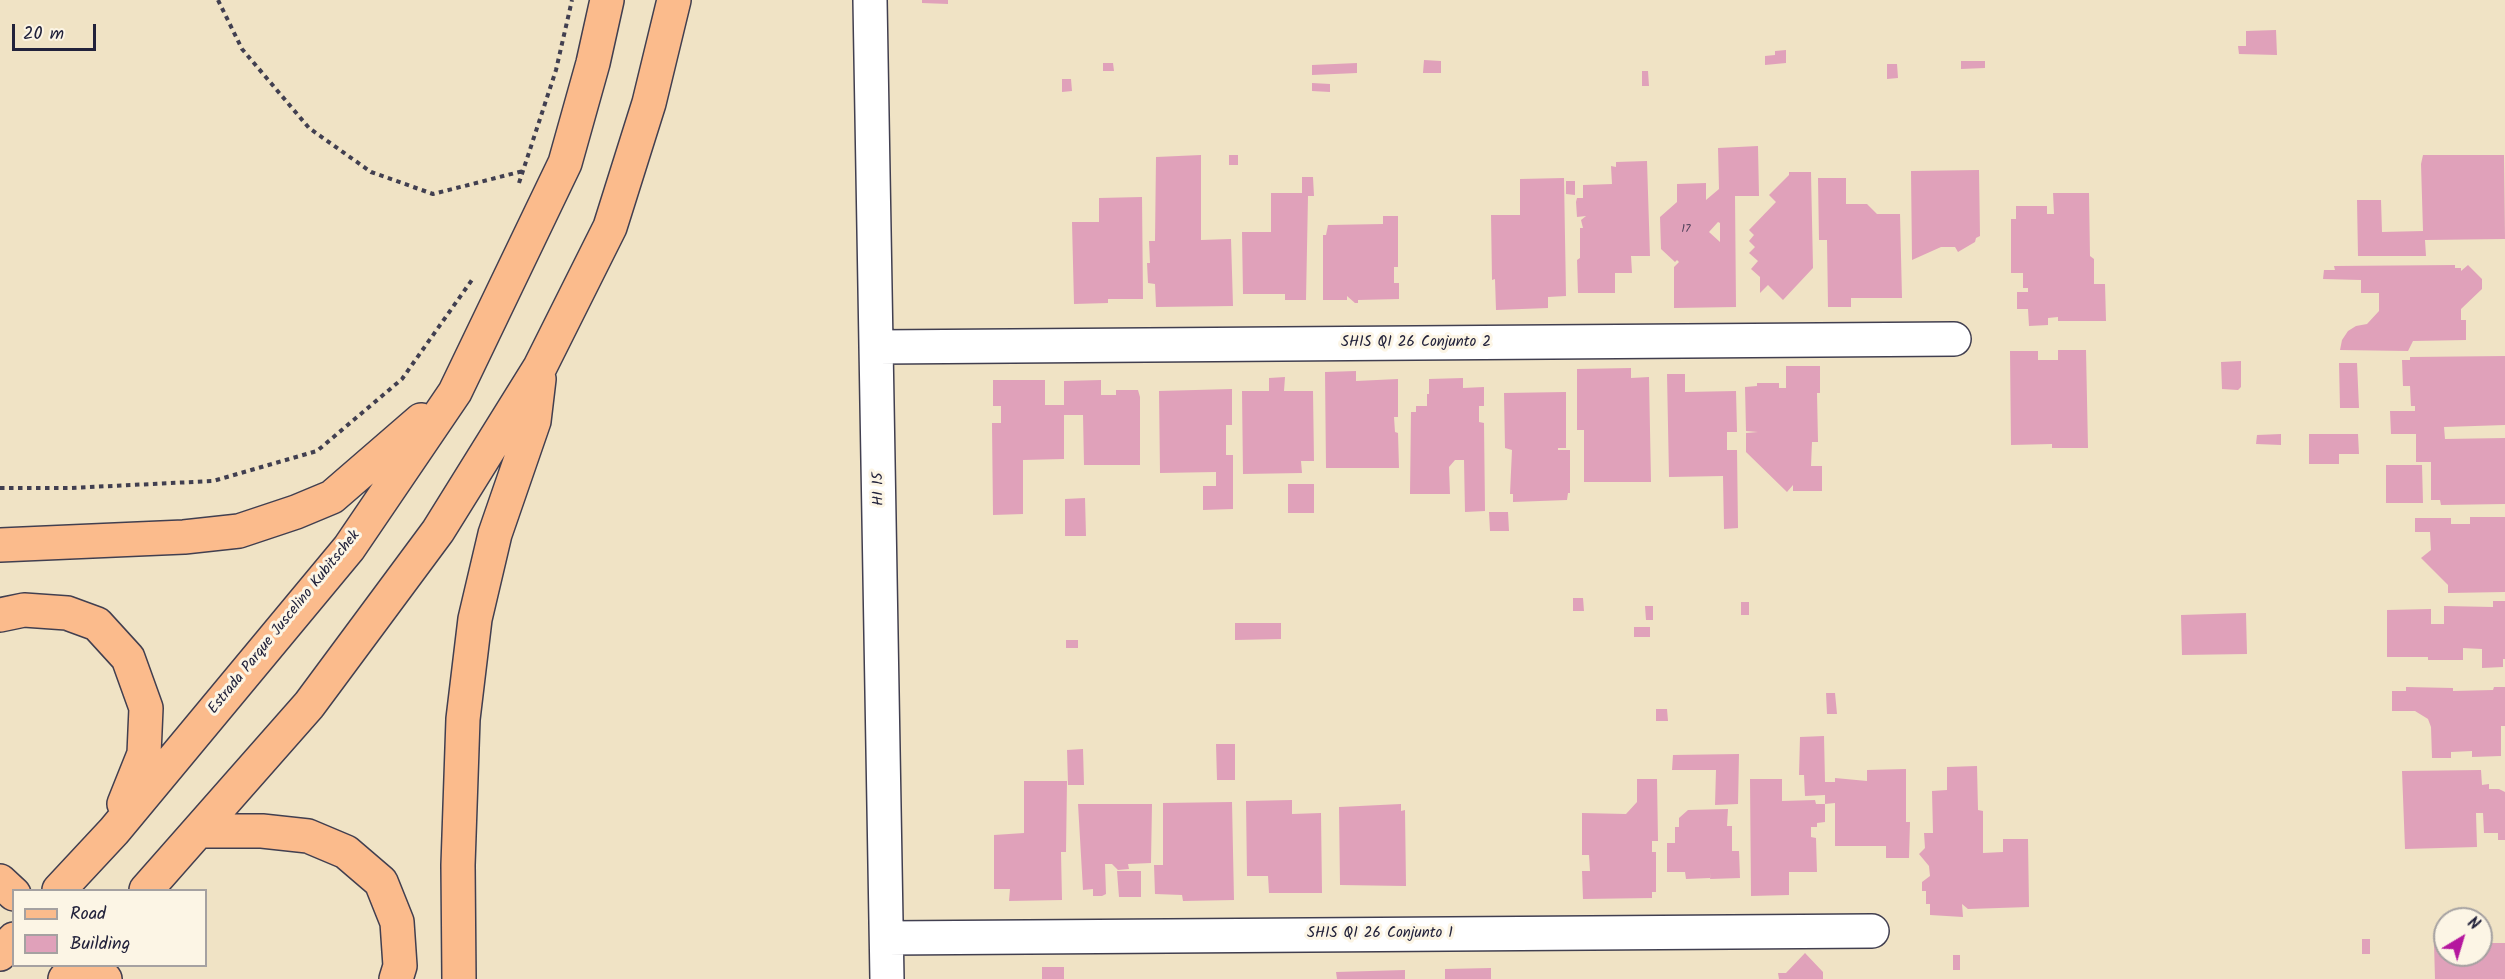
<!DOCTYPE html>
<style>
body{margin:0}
#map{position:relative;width:2505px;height:979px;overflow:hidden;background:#f0e3c5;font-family:Kalam,sans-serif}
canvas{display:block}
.legend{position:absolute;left:12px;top:889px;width:195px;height:78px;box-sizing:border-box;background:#fcf5e5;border:2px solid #a5a1a1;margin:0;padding:8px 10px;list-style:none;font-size:18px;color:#22223b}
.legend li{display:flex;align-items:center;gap:12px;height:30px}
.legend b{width:30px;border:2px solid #a5a1a1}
.north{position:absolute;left:2433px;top:907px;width:60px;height:60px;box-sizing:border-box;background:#fcf5e5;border:2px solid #a5a1a1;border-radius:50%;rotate:38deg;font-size:16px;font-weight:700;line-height:24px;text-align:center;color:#22223b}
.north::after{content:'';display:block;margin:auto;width:21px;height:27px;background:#b5179e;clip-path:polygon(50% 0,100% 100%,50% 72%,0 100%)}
.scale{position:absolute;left:12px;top:24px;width:84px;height:27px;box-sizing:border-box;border:3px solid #22223b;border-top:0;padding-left:8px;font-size:18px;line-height:21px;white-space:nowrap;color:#22223b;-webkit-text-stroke:4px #fcf5e5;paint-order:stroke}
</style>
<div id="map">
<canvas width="2505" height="979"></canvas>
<ul class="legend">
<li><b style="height:8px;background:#fbbb8c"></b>Road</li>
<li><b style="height:16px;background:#e0a1ba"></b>Building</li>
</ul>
<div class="north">N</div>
<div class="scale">20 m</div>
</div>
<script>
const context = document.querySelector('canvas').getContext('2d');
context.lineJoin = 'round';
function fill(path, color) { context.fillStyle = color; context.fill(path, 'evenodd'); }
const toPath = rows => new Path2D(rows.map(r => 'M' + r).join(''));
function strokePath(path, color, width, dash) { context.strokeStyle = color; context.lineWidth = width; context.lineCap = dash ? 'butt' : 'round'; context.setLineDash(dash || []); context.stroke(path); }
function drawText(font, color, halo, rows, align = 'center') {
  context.font = font + ' Kalam,sans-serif'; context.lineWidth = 6; context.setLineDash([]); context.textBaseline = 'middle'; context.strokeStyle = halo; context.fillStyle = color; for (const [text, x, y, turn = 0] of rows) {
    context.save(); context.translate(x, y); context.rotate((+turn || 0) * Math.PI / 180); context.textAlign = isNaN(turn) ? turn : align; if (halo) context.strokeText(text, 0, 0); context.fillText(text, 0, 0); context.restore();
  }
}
fill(toPath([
 [922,0,948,0,948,4,922,3],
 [2276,30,2277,55,2239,54,2238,46,2246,46,2246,31],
 [1786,50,1786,63,1765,65,1765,56,1775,55,1775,51],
 [1424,60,1441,61,1441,73,1423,73],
 [1961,61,1985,61,1985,68,1961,69],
 [1103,63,1113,63,1114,71,1103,71],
 [1357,63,1357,73,1312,75,1312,65],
 [1887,64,1897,64,1898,78,1887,79],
 [1642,71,1648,71,1649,86,1642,86],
 [1062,79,1071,79,1072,91,1062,92],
 [1312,83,1330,84,1330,92,1312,91],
 [1758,146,1759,196,1735,196,1736,307,1674,308,1674,267,1679,262,1677,260,1675,262,1661,249,1660,217,1677,202,1677,184,1706,183,1706,200,1719,189,1718,148],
 [1718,222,1720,223,1720,242,1709,232],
 [1201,155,1201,240,1231,239,1233,306,1156,307,1155,284,1148,283,1147,263,1150,263,1149,241,1155,241,1156,157],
 [1229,155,1238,155,1238,165,1229,165],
 [2423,155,2504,155,2505,239,2425,240,2426,256,2358,256,2357,200,2381,200,2382,232,2423,231,2421,164],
 [1647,161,1650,256,1631,256,1632,273,1615,273,1615,293,1578,293,1577,260,1580,258,1580,228,1583,228,1581,220,1586,216,1577,217,1576,202,1577,198,1583,198,1583,185,1612,184,1611,166,1616,167,1616,162],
 [1979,170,1980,236,1976,238,1975,242,1958,252,1955,247,1941,247,1912,260,1911,171],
 [1789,172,1811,172,1813,268,1783,300,1768,285,1760,293,1760,277,1751,269,1758,261,1749,253,1755,247,1749,241,1754,235,1749,230,1776,202,1769,195,1789,175],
 [1302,177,1313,177,1314,196,1308,196,1306,300,1285,300,1285,294,1243,294,1242,232,1271,232,1271,193,1302,193],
 [1564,178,1566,296,1548,297,1548,308,1496,310,1495,279,1492,280,1491,215,1520,215,1520,179],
 [1818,178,1846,178,1846,204,1867,204,1877,214,1900,214,1902,298,1851,298,1851,307,1828,307,1827,240,1819,240],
 [1566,181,1575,181,1575,195,1566,194],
 [2053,193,2089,193,2090,256,2094,259,2094,284,2105,284,2106,321,2058,321,2058,317,2048,318,2048,325,2029,326,2028,309,2017,309,2017,292,2028,292,2028,288,2023,288,2023,273,2011,273,2011,219,2016,219,2016,206,2047,206,2047,214,2054,214],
 [1142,197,1143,299,1108,299,1108,303,1074,304,1072,222,1099,222,1099,198],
 [1383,216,1398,216,1398,267,1394,267,1394,283,1399,283,1399,299,1358,300,1358,303,1355,303,1347,296,1347,300,1323,300,1323,235,1326,235,1328,225,1383,224],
 [2455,265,2455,268,2461,268,2461,271,2468,265,2482,279,2482,289,2461,309,2461,320,2466,320,2466,340,2413,341,2408,351,2340,350,2342,340,2348,331,2356,326,2367,324,2379,311,2379,293,2361,293,2361,280,2323,279,2324,270,2335,270,2334,266],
 [2058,350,2086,350,2088,448,2052,448,2052,444,2011,445,2010,351,2038,351,2038,360,2058,360],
 [2505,356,2505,425,2444,427,2445,439,2505,438,2505,504,2441,505,2440,500,2431,500,2431,462,2416,462,2416,434,2391,434,2390,411,2415,411,2415,406,2411,406,2410,386,2403,386,2402,360,2410,360,2410,357],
 [2241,361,2241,387,2238,390,2222,389,2221,362],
 [2339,363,2357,363,2359,408,2340,408],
 [1786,366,1820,366,1820,393,1817,393,1818,442,1812,442,1811,466,1822,466,1822,491,1793,491,1793,485,1787,492,1746,452,1746,433,1758,432,1746,431,1745,387,1757,386,1757,383,1779,383,1779,388,1786,388],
 [1631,368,1631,378,1649,377,1651,482,1584,482,1584,430,1577,430,1577,369],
 [1356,371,1356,381,1398,379,1398,417,1394,417,1395,432,1398,433,1399,468,1326,468,1325,372],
 [1667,374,1685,374,1685,392,1736,391,1737,432,1727,432,1727,450,1737,450,1738,528,1724,529,1723,476,1669,477],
 [1285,377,1284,391,1313,391,1314,461,1301,461,1302,473,1243,474,1242,391,1269,391,1269,378],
 [1463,378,1463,388,1484,387,1484,406,1479,406,1479,422,1484,423,1485,511,1465,512,1464,460,1455,460,1449,467,1450,494,1410,494,1411,412,1416,412,1416,406,1427,406,1427,394,1429,394,1429,379],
 [993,380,1045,380,1045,405,1064,405,1064,381,1101,380,1101,395,1116,395,1116,390,1138,390,1140,397,1140,465,1084,465,1083,415,1064,415,1064,459,1023,460,1023,514,993,515,992,423,1001,423,1001,406,993,406],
 [1232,389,1232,425,1226,425,1226,455,1233,455,1233,509,1203,510,1203,486,1216,486,1216,472,1160,473,1159,391],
 [1566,392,1566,448,1558,448,1558,450,1570,450,1570,493,1568,493,1567,500,1513,502,1513,494,1510,494,1512,450,1505,448,1504,393],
 [2281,434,2281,445,2256,444,2257,435],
 [2309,434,2358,434,2359,454,2339,454,2339,464,2309,464],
 [2386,465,2422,465,2423,503,2386,503],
 [1288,484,1314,484,1314,513,1288,513],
 [1085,498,1086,536,1065,536,1065,499],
 [1489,512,1508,512,1509,531,1490,531],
 [2470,517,2505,517,2505,592,2448,593,2448,585,2421,558,2431,550,2430,532,2415,532,2415,518,2451,518,2451,524,2470,524],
 [1573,598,1583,598,1584,611,1573,611],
 [2493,601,2505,601,2505,659,2503,659,2503,667,2482,668,2482,649,2463,648,2463,660,2428,660,2428,657,2387,657,2387,610,2431,609,2431,624,2444,624,2444,606,2493,607],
 [1741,602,1749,602,1749,615,1741,615],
 [1645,606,1653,606,1653,620,1646,620],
 [2246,613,2247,654,2182,655,2181,615],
 [1235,623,1281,623,1281,639,1235,640],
 [1634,627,1650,627,1650,637,1634,637],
 [1066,640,1078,640,1078,648,1066,648],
 [2406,687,2453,688,2453,691,2493,690,2494,687,2505,687,2505,726,2501,726,2501,756,2472,757,2472,751,2451,752,2451,758,2432,758,2431,727,2428,719,2415,711,2392,711,2392,691,2406,691],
 [1826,693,1835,693,1837,714,1827,714],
 [1656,709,1667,709,1668,721,1656,721],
 [1824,736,1825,782,1835,782,1835,778,1867,781,1867,770,1906,769,1906,822,1910,822,1909,858,1886,858,1886,846,1835,846,1835,803,1825,804,1825,795,1805,796,1804,775,1799,775,1800,737],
 [1216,744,1235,744,1235,780,1217,780],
 [1083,749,1084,785,1068,785,1067,750],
 [1739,754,1738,804,1715,805,1716,770,1672,770,1673,755],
 [1977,766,1978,810,1983,811,1983,853,2003,852,2003,839,2028,839,2029,907,1968,909,1962,904,1963,917,1930,915,1930,904,1926,904,1926,891,1922,891,1922,882,1930,876,1929,866,1919,854,1925,848,1924,833,1933,833,1932,791,1947,790,1947,767],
 [2481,770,2482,785,2489,784,2489,789,2499,789,2505,792,2505,840,2498,840,2498,833,2484,833,2483,813,2476,813,2477,847,2405,849,2402,771],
 [1637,779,1657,779,1658,841,1652,841,1652,852,1656,852,1656,892,1652,892,1652,898,1583,899,1582,871,1590,871,1589,855,1582,855,1582,813,1626,814,1637,802],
 [1750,779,1782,779,1782,801,1815,800,1816,804,1825,804,1825,822,1817,823,1817,827,1811,827,1811,837,1816,838,1817,872,1789,872,1789,895,1751,896],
 [1024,781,1067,781,1066,852,1061,852,1062,900,1009,901,1010,889,994,889,994,835,1024,833],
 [1292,800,1292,814,1321,813,1322,893,1269,893,1268,876,1247,876,1246,801],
 [1232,802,1234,900,1183,901,1182,895,1155,894,1154,865,1163,865,1163,803],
 [1078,804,1152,804,1151,863,1128,864,1129,869,1118,870,1112,864,1105,864,1106,894,1102,896,1093,896,1093,889,1083,890],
 [1401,804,1401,811,1405,810,1406,886,1340,885,1339,807],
 [1728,809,1727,826,1732,826,1732,851,1739,851,1740,878,1710,879,1711,872,1710,878,1686,879,1685,872,1667,872,1667,843,1675,843,1675,827,1679,827,1679,818,1688,810],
 [1117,871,1141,871,1141,897,1119,897],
 [2362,939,2370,939,2370,954,2362,954],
 [2434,943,2445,943,2445,955,2481,955,2481,943,2505,943,2505,979,2435,979],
 [1805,953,1823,972,1823,979,1779,979,1778,973,1786,973],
 [1953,955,1960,955,1960,970,1953,970],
 [1042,967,1064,967,1064,979,1042,979],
 [1491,968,1491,979,1445,979,1445,969],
 [1405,970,1405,979,1337,979,1336,972]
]), '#e0a1ba');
const minor = toPath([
 [870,0,887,979],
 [878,347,1954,339],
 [887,938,1872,931]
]);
const major = toPath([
 [0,881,14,894],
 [91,966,105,979]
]);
const highway = toPath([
 [0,545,184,537,239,531,296,512,332,497,421,420],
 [0,615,24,610,67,613,97,624,128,658,146,708,144,754,124,804],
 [200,831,262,831,308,836,346,852,381,882,397,922,400,966,396,979],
 [59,890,114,831,349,548,455,392,565,163,593,63,607,0],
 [146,890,309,705,438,531,540,367,610,227,649,103,674,0],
 [0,954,14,939],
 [65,979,77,966],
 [459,979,458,865,463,719,475,619,495,534,534,421,539,379]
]);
strokePath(minor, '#413f50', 36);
strokePath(major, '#413f50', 36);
strokePath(highway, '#413f50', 36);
strokePath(toPath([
 [218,0,242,49,309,128,371,172,433,194,523,171],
 [519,183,556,70,572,0],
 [0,488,70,488,213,481,317,451,402,379,474,277]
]), '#413f50', 4, [4.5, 4.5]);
strokePath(minor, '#fff', 33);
strokePath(major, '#fbbb8c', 33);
strokePath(highway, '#fbbb8c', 33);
drawText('12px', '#52425b', null, [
 ["17",1686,230]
]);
drawText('15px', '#22223b', '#fcf5e5', [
 ["SHIS QI 26 Conjunto 2",1416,343],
 ["HI 15",880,489,-91],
 ["Estrada Parque Juscelino Kubitschek",285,623,-51],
 ["SHIS QI 26 Conjunto 1",1380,934]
]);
</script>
